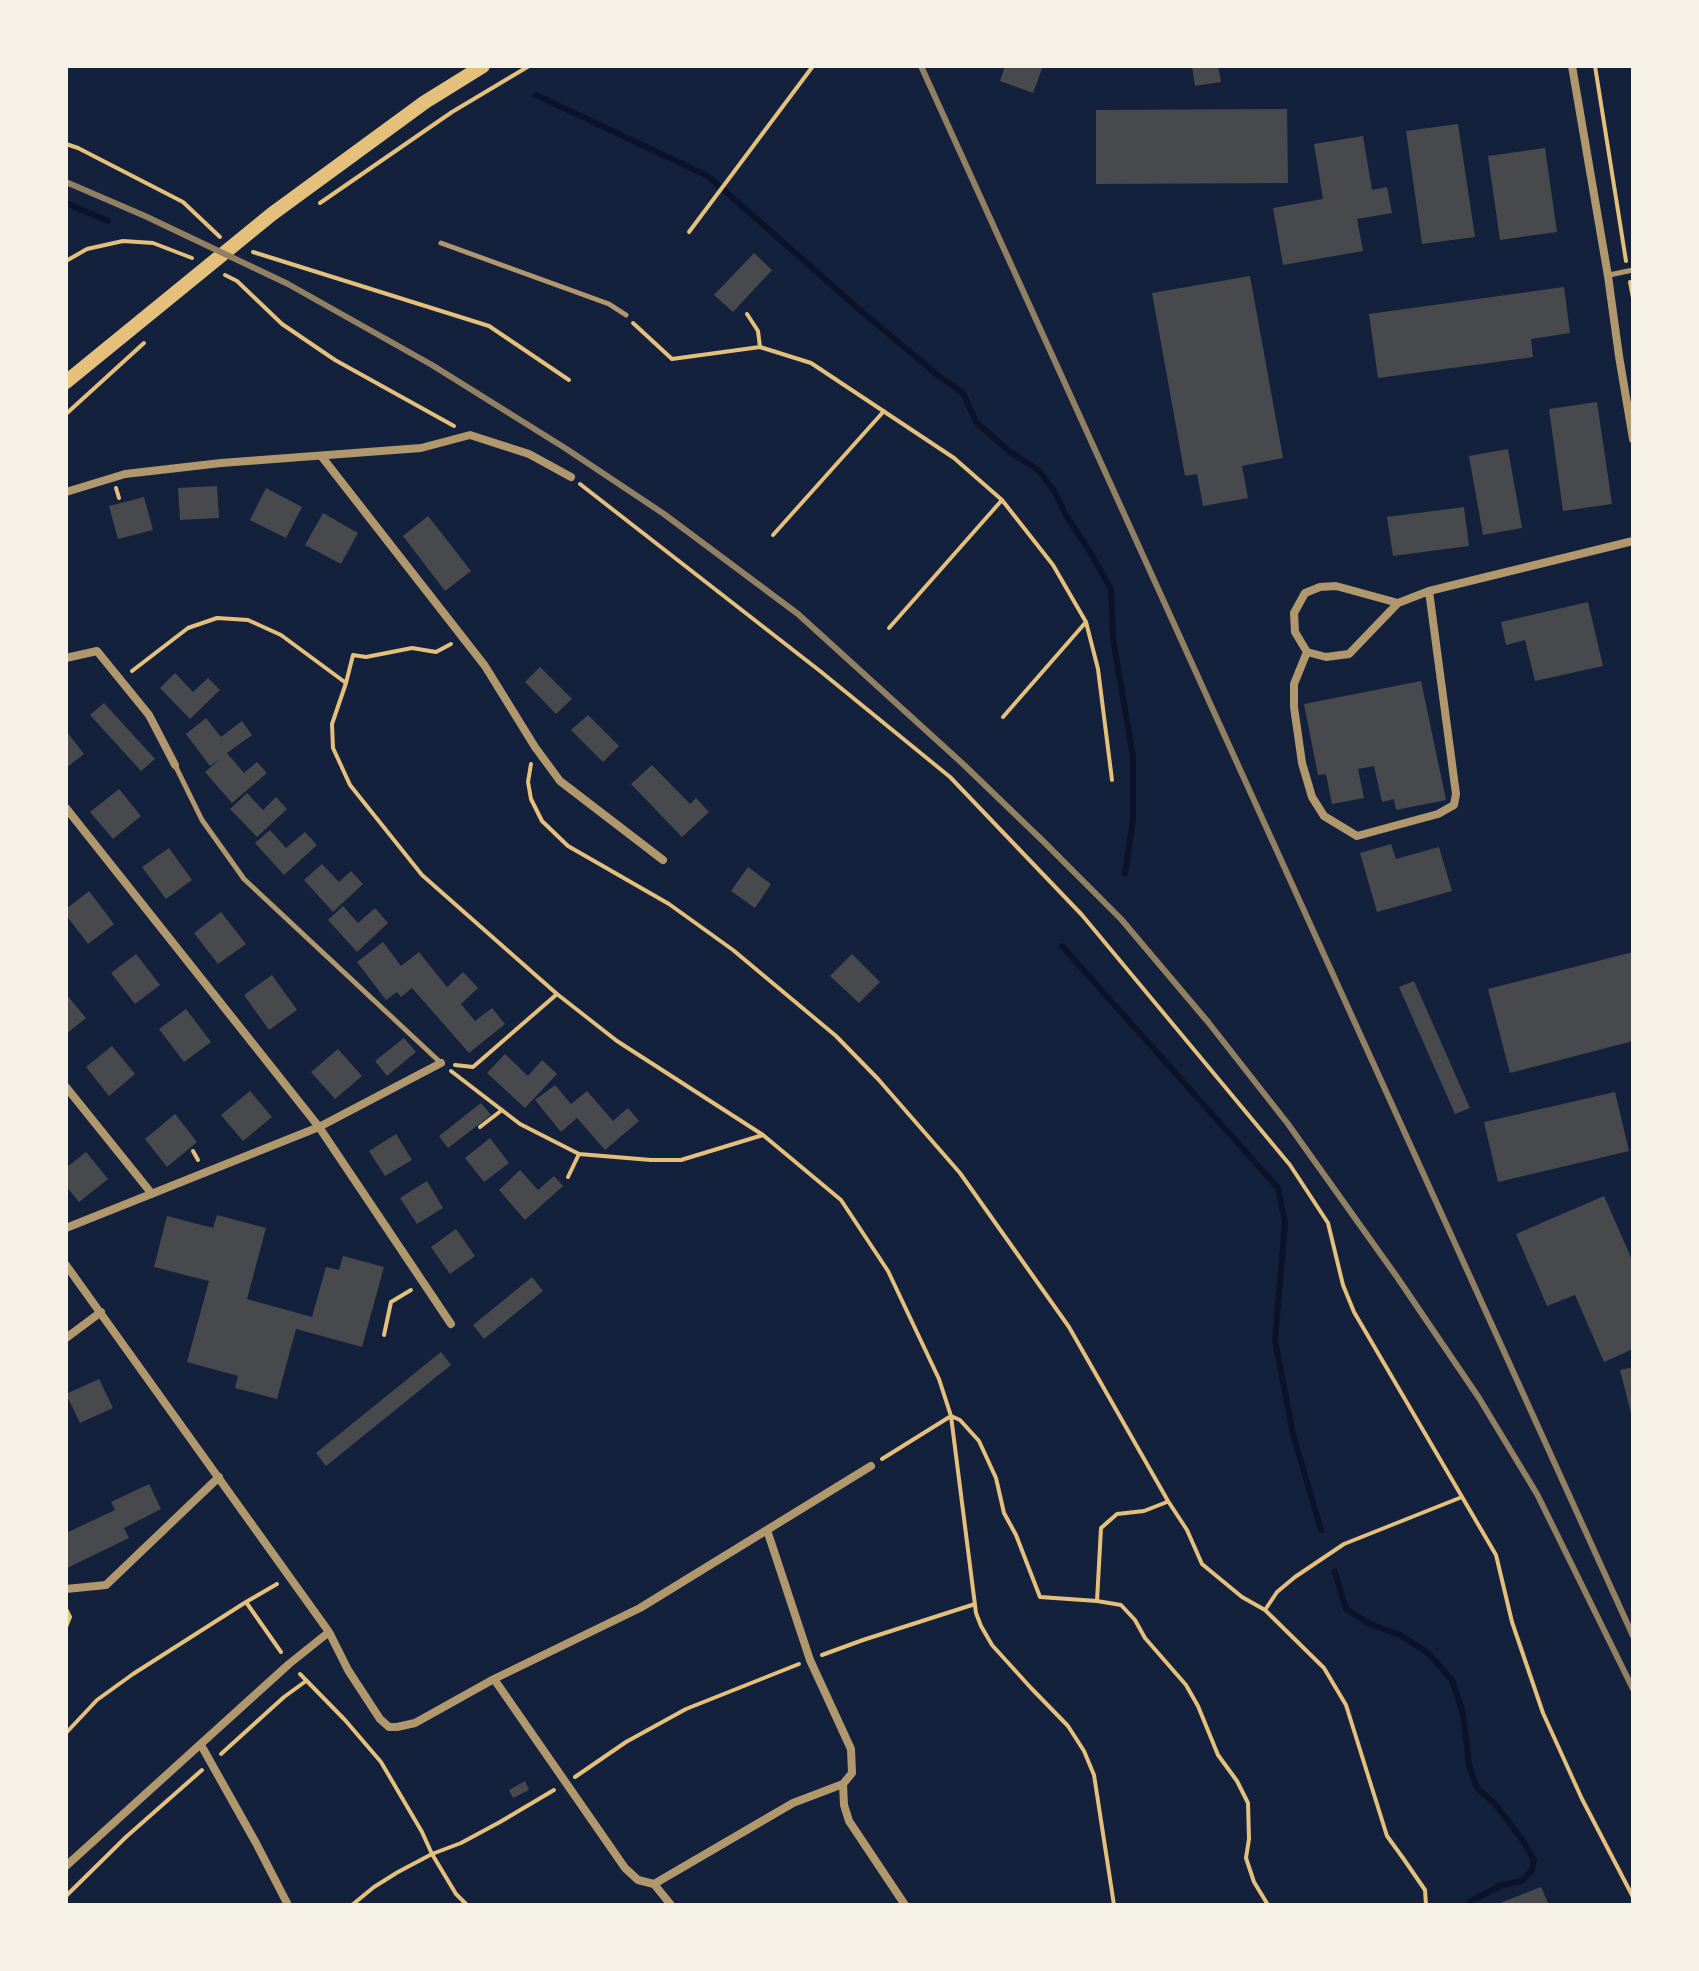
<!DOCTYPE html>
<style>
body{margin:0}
#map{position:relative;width:1699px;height:1971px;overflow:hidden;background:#14213d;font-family:"PT Sans Narrow",sans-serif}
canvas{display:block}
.frame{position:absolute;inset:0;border:68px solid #f6f1e7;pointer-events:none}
</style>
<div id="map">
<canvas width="1699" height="1971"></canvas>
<div class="frame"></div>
</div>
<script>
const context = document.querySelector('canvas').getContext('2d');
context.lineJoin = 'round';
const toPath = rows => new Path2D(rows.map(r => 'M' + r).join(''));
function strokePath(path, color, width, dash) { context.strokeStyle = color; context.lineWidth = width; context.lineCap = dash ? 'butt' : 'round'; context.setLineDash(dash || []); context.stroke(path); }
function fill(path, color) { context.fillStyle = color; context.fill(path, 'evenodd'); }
strokePath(toPath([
 [536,95,708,176,861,311,940,377,963,393,976,422,1009,451,1038,470,1055,492,1065,514,1089,550,1111,589,1113,639,1133,756,1133,820,1125,873],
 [66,203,108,221],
 [1062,946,1278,1188,1285,1223,1275,1340,1293,1434,1321,1530],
 [1335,1572,1346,1609,1370,1624,1400,1635,1428,1653,1452,1680,1463,1713,1469,1765,1477,1788,1496,1805,1523,1841,1534,1860,1532,1870,1522,1881,1502,1885,1471,1901,1470,1905]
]), '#0b132b', 6);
fill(toPath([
 [1005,66,1043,66,1033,93,1000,81],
 [1192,66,1218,66,1221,82,1195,86],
 [1287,109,1288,183,1096,184,1096,110],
 [1458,124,1475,237,1422,244,1406,131],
 [1363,136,1372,190,1387,187,1392,213,1357,219,1363,251,1283,265,1273,208,1323,199,1314,144],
 [1545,148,1557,232,1500,240,1488,156],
 [754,253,772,270,733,312,714,295],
 [1250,276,1283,458,1242,466,1248,498,1203,506,1197,474,1185,476,1152,293],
 [1564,287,1570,333,1531,339,1533,357,1378,378,1369,314],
 [1597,402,1612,504,1563,511,1549,409],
 [1508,449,1522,528,1483,535,1469,456],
 [217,486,219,518,180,520,178,488],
 [266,488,302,507,286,538,250,520],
 [144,497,153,530,118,539,109,506],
 [1464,507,1469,546,1393,556,1387,517],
 [323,513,358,533,341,564,305,545],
 [428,516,471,571,445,591,403,536],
 [1588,602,1603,666,1535,681,1525,640,1506,645,1501,622],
 [540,667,572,699,556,714,525,682],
 [175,673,193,692,208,678,220,690,190,719,160,688],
 [1421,681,1446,800,1396,810,1394,799,1382,802,1374,766,1358,769,1364,798,1332,804,1326,774,1318,775,1304,704],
 [104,703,155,759,141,771,90,715],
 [588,715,619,746,603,762,571,730],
 [206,718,221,737,242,721,252,735,227,753,244,773,257,762,267,773,232,803,205,772,220,759,210,766,186,734],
 [66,731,84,754,66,768],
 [652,765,690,804,696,798,709,812,682,837,631,784],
 [119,789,141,816,113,839,90,812],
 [247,793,263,810,276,797,287,809,257,837,230,809],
 [270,830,286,848,305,832,317,845,284,875,255,843],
 [1391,844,1396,859,1439,847,1452,891,1377,912,1360,853],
 [169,848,192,880,166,899,142,867],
 [322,864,339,882,351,871,363,884,333,912,304,880],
 [748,867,771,884,755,908,731,891],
 [89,891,114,924,88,944,66,915,66,909],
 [343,906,358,923,375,908,388,923,357,952,328,920],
 [221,912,246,944,218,964,194,933],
 [383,942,401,966,419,952,447,987,463,972,478,988,461,1004,475,1021,492,1008,505,1024,469,1053,412,988,401,997,397,992,386,1000,357,962],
 [1633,952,1633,1041,1510,1073,1488,989],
 [136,954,160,985,135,1004,111,973],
 [852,954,880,982,859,1003,830,976],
 [272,975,297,1010,269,1030,244,995],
 [1414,981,1470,1108,1455,1114,1399,987],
 [66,994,86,1018,66,1034],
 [186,1009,211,1042,184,1062,159,1029],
 [404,1038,416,1052,387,1076,375,1061],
 [112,1046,135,1074,109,1096,86,1067],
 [338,1049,362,1076,335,1099,311,1072],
 [505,1054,528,1076,542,1060,557,1074,525,1108,487,1073],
 [555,1085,571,1104,587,1091,613,1121,628,1108,639,1121,605,1150,577,1118,561,1132,535,1100],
 [250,1091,272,1117,243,1141,221,1115],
 [1615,1092,1629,1151,1498,1182,1484,1122],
 [481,1103,491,1115,448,1148,439,1136],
 [175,1114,197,1142,167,1167,145,1139],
 [396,1134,412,1160,385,1176,369,1151],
 [490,1138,509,1163,484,1182,465,1158],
 [86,1152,108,1179,79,1202,66,1186,66,1168],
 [520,1170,538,1190,554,1176,563,1186,525,1220,499,1190],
 [427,1181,443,1208,417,1224,400,1198],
 [1604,1196,1633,1262,1633,1349,1604,1362,1575,1295,1547,1306,1516,1234],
 [217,1215,266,1228,247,1299,312,1317,326,1267,339,1270,343,1256,384,1267,362,1347,296,1329,277,1399,235,1388,238,1376,187,1362,209,1281,154,1267,167,1216,213,1228],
 [456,1229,475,1256,450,1274,431,1247],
 [532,1277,543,1291,484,1339,473,1325],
 [441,1352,451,1365,326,1466,316,1453],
 [1633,1367,1633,1417,1632,1417,1620,1370],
 [99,1379,113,1408,80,1423,66,1394],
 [149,1484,161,1509,124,1528,129,1538,67,1568,66,1533,115,1510,111,1502],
 [525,1781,529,1790,513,1798,509,1790],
 [1541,1887,1549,1905,1495,1905]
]), '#48494c');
strokePath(toPath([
 [1595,66,1626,261],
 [66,144,78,148,183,202,220,237],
 [320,203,452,112,529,66],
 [689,232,813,66],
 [253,252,489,326,569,380],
 [66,261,87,249,123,241,153,243,192,258],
 [225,275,237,281,282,324,335,360,454,426],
 [1630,282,1633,298],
 [747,314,758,331,760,347],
 [633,323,672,359,760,347,811,363,954,458,1002,500,1053,565,1086,622,1098,669,1112,780],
 [66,414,144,343],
 [580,484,820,671,950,777,1082,915,1290,1165,1328,1223,1343,1285,1354,1312,1496,1555,1512,1622,1543,1713,1582,1799,1633,1897],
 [116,488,119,498],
 [773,535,884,411],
 [889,628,1002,500],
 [451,644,436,652,412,648,366,657,353,655,346,683,332,724,333,748,350,785,422,875,557,994,617,1041,763,1135,841,1200,888,1271,939,1379,951,1416,976,1613,981,1626,992,1645,1031,1688,1068,1726,1084,1751,1094,1775,1114,1905],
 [132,671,188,628,217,618,248,620,281,635,346,683],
 [1003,717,1086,622],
 [531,764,528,782,531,799,542,821,568,846,669,904,733,950,836,1036,878,1079,960,1173,1069,1327,1168,1501,1187,1530,1202,1564,1242,1597,1265,1610,1324,1668,1346,1705,1387,1836,1403,1858,1425,1890,1426,1905],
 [455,1065,473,1067,557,994],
 [451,1071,520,1124,579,1154,651,1160,681,1160,763,1135],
 [480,1127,502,1110],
 [193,1151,198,1160],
 [568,1177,579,1154],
 [384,1335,391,1302,411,1290],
 [951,1416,960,1420,979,1441,996,1478,1004,1513,1016,1535,1040,1597,1097,1601,1101,1528,1117,1514,1144,1511,1167,1502],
 [882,1459,951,1416],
 [1097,1601,1121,1605,1135,1620,1145,1638,1186,1685,1198,1706,1218,1755,1237,1781,1248,1803,1249,1839,1246,1858,1254,1882,1268,1905],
 [246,1602,281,1652],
 [66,1609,70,1617,66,1627],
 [1265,1610,1277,1592,1295,1577,1344,1544,1462,1497],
 [822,1655,863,1640,975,1604],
 [300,1674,345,1720,381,1762,422,1832,432,1854,456,1894,467,1905],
 [66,1733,97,1700,133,1674,246,1602,277,1584],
 [221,1754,284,1697,306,1681],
 [575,1777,626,1742,686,1709,799,1664],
 [66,1896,126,1837,202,1770],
 [352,1905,374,1887,398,1872,432,1854,461,1843,500,1822,554,1790]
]), '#e5c07b', 4);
strokePath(toPath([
 [441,243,609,304,626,315],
 [1609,275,1633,270],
 [175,765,202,820,244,879,441,1063]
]), '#b1986c', 5);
strokePath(toPath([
 [1572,66,1608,276,1619,356,1633,439],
 [322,457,485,666,535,747,560,781,663,860],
 [66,492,125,474,221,463,421,448,470,435,529,454,571,477],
 [1398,603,1336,586,1320,587,1305,593,1294,613,1295,632,1307,652,1326,657,1349,654,1398,603,1429,591,1633,541],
 [1307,652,1294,684,1294,707,1302,763,1312,797,1324,816,1357,836,1438,814,1454,805,1456,794,1429,591],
 [66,658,97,651,149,715,175,765],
 [66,808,319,1127,451,1324],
 [66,1087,152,1194],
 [66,1228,319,1127,441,1063],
 [66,1265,329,1632,289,1664,66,1866],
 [66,1338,101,1312],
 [767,1530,810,1660,851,1749,852,1773,843,1784,844,1805,849,1821,905,1905],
 [66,1589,106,1585,219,1477],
 [329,1632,348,1670,380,1719,389,1727,397,1727,415,1723,494,1679,640,1608,871,1466],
 [494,1679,625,1868,638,1880,654,1884,671,1905],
 [201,1745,256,1843,288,1905],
 [654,1884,793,1803,843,1784]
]), '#b1986c', 8);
strokePath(toPath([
 [66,382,272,214,425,102,483,66]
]), '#e5c07b', 14);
strokePath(toPath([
 [921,66,1633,1636],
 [66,182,145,216,288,284,432,365,565,448,664,514,798,614,963,764,1045,843,1121,919,1208,1022,1288,1124,1397,1277,1479,1398,1537,1494,1633,1689]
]), '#918062', 6);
</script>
